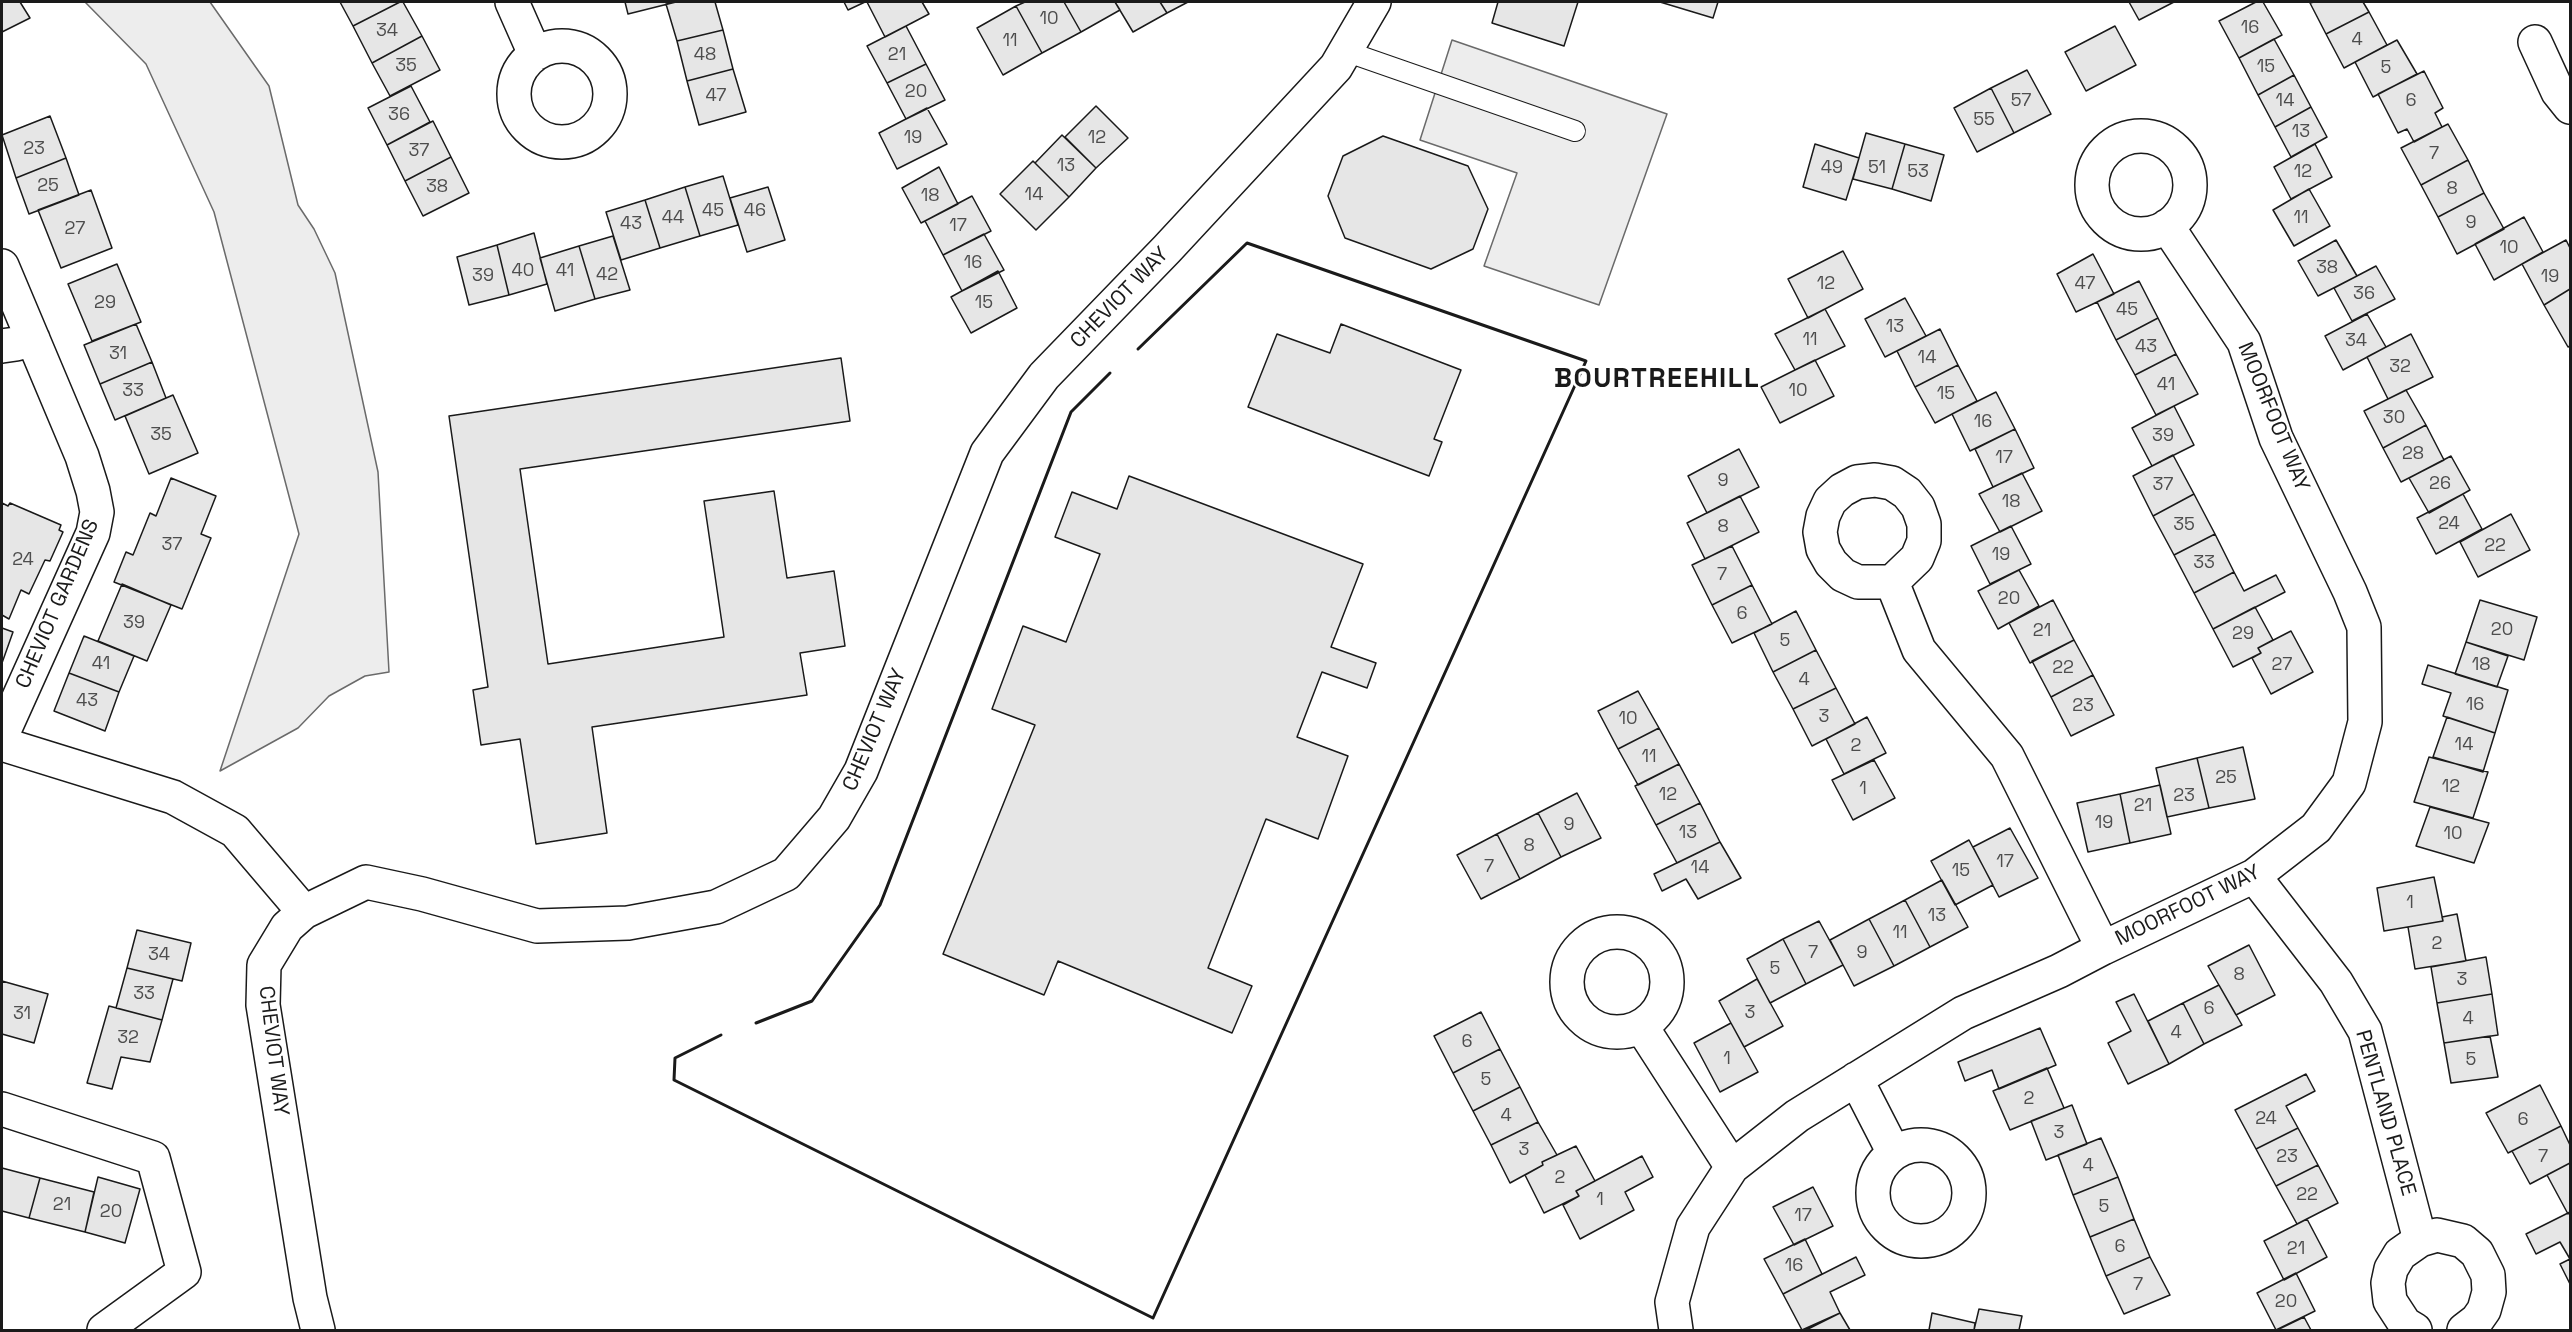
<!DOCTYPE html>
<html>
<head>
<meta charset="utf-8">
<style>
  body { margin:0 }
  #map { position:relative; width:2572px; height:1332px; overflow:hidden; background:#fff; font-family:"Space Grotesk",sans-serif }
  canvas { display:block }
  .frame { position:absolute; inset:0; border:3px solid #1a1a1a; pointer-events:none }
</style>
</head>
<body>
<div id="map">
<canvas width="2572" height="1332"></canvas>
<div class="frame"></div>
</div>
<script>
const context = document.querySelector('canvas').getContext('2d');
context.lineJoin = 'round';
function fill(path, color) {
  context.fillStyle = color;
  context.fill(path, 'evenodd');
}
function poly(rows) {
  const path = new Path2D();
  for (const r of rows) {
    if (r.length === 3) {
      path.moveTo(r[0] + r[2], r[1]);
      path.arc(r[0], r[1], r[2], 0, 2 * Math.PI);
      continue;
    }
    path.moveTo(r[0], r[1]);
    for (let i = 2; i < r.length; i += 2) path.lineTo(r[i], r[i + 1]);
  }
  return path;
}
function trace(path, color, width, dash) {
  context.strokeStyle = color;
  context.lineWidth = width;
  context.lineCap = dash ? 'butt' : 'round';
  context.setLineDash(dash || []);
  context.stroke(path);
}
function label(font, color, halo, rows, align = 'center') {
  context.font = font + ' "Space Grotesk",sans-serif';
  context.lineWidth = 4.5;
  context.setLineDash([]);
  context.textBaseline = 'middle';
  context.strokeStyle = halo;
  context.fillStyle = color;
  for (const [text, x, y, turn = 0] of rows) {
    context.save();
    context.translate(x, y);
    context.rotate((+turn || 0) * Math.PI / 180);
    context.textAlign = isNaN(turn) ? turn : align;
    if (halo) context.strokeText(text, 0, 0);
    context.fillText(text, 0, 0);
    context.restore();
  }
}
const built = poly([
  [85,2,210,2,269,86,298,205,314,229,335,273,378,472,389,672,365,676,329,696,298,728,220,771,299,534,214,212,146,64,85,2],
  [1452,40,1667,114,1599,305,1484,266,1517,173,1420,140,1452,40]
]);
fill(built, '#ededed');
trace(built, '#6a6a6a', 1.5);
const building = poly([
  [2,2,20,2,30,18,2,32,2,2],
  [340,2,400,2,353,26,340,2],
  [400,2,403,2,422,36,372,63,353,26,400,2],
  [625,2,676,2,628,14,625,2],
  [676,2,715,2,723,30,677,41,666,4,676,2],
  [844,2,865,2,848,10,844,2],
  [867,2,922,2,929,14,885,37,867,2],
  [1025,2,1064,2,1081,32,1042,53,1016,6,1025,2],
  [1064,2,1115,2,1120,10,1081,32,1064,2],
  [1115,2,1160,2,1167,13,1133,32,1115,2],
  [1160,2,1188,2,1167,13,1160,2],
  [1498,2,1578,2,1564,46,1492,23,1498,2],
  [1660,2,1718,2,1713,18,1660,2],
  [2129,2,2174,2,2139,20,2129,2],
  [2256,2,2263,2,2282,35,2239,58,2219,21,2256,2],
  [2314,2,2363,2,2369,12,2326,34,2310,3,2314,2],
  [1016,6,1042,53,1003,75,977,28,1016,6],
  [2369,12,2387,45,2344,68,2326,34,2369,12],
  [906,26,926,64,887,83,867,46,906,26],
  [2115,26,2136,65,2086,91,2065,52,2115,26],
  [723,30,733,69,687,81,677,41,723,30],
  [422,36,440,70,390,96,372,63,422,36],
  [2274,39,2294,75,2258,95,2239,58,2274,39],
  [2397,40,2417,74,2373,97,2355,62,2397,40],
  [926,64,945,100,906,119,887,83,926,64],
  [733,69,746,112,699,125,687,81,733,69],
  [2027,70,2051,114,2014,133,1991,88,2027,70],
  [2424,71,2443,108,2435,113,2442,127,2414,142,2407,129,2398,133,2378,94,2424,71],
  [2294,75,2311,107,2275,127,2258,95,2294,75],
  [411,86,430,122,387,145,368,108,411,86],
  [1991,88,2014,133,1977,152,1954,108,1991,88],
  [1096,106,1128,138,1096,168,1065,137,1096,106],
  [2311,107,2327,137,2291,157,2275,127,2311,107],
  [927,108,947,144,897,169,879,133,927,108],
  [50,116,66,158,16,178,2,135,50,116],
  [433,121,451,157,405,181,387,145,433,121],
  [2448,124,2468,160,2421,185,2401,148,2448,124],
  [1866,133,1905,144,1892,189,1853,179,1866,133],
  [1062,135,1096,168,1069,197,1035,163,1062,135],
  [1383,136,1468,166,1488,209,1473,249,1431,269,1345,238,1328,196,1343,156,1383,136],
  [1815,144,1859,158,1846,200,1803,187,1815,144],
  [1905,144,1944,155,1931,201,1892,189,1905,144],
  [2315,144,2332,177,2291,199,2274,167,2315,144],
  [451,157,469,193,423,216,405,181,451,157],
  [66,158,79,195,29,214,16,178,66,158],
  [2468,160,2484,193,2438,217,2421,185,2468,160],
  [1033,161,1069,197,1036,230,1000,194,1033,161],
  [939,167,958,204,921,223,902,188,939,167],
  [723,176,738,225,700,236,685,187,723,176],
  [685,187,700,236,660,248,645,200,685,187],
  [768,187,785,240,747,252,730,198,768,187],
  [2309,189,2330,226,2294,246,2273,210,2309,189],
  [91,190,112,248,61,268,38,210,91,190],
  [2484,193,2504,229,2457,254,2438,217,2484,193],
  [972,196,991,231,943,255,925,221,972,196],
  [645,200,660,248,621,260,606,212,645,200],
  [2524,217,2543,252,2494,280,2475,244,2524,217],
  [534,233,547,284,509,295,497,245,534,233],
  [984,234,1004,270,962,291,943,255,984,234],
  [613,236,630,290,595,299,579,246,613,236],
  [2336,240,2357,276,2318,296,2298,261,2336,240],
  [2566,240,2570,248,2570,289,2544,305,2522,264,2566,240],
  [497,245,509,295,469,305,457,257,497,245],
  [579,246,595,299,555,311,540,258,579,246],
  [1843,251,1863,289,1808,318,1788,279,1843,251],
  [2093,254,2114,294,2076,312,2057,274,2093,254],
  [117,264,141,322,92,341,68,284,117,264],
  [2376,266,2395,299,2352,321,2334,288,2376,266],
  [998,271,1017,308,971,333,951,297,998,271],
  [2139,281,2158,318,2116,340,2097,302,2139,281],
  [2570,289,2570,346,2568,347,2544,305,2570,289],
  [1905,298,1926,336,1885,357,1865,319,1905,298],
  [1825,309,1845,346,1795,370,1775,334,1825,309],
  [2367,314,2386,347,2343,370,2325,336,2367,314],
  [2158,318,2176,354,2135,375,2116,340,2158,318],
  [136,324,152,362,100,384,84,345,136,324],
  [1341,324,1461,370,1434,439,1442,442,1429,476,1248,407,1277,334,1330,353,1341,324],
  [1940,329,1958,365,1915,387,1897,351,1940,329],
  [2411,334,2433,377,2388,399,2367,357,2411,334],
  [2176,354,2198,394,2156,415,2135,375,2176,354],
  [841,358,850,421,520,469,548,664,724,637,704,501,774,491,787,578,834,571,845,646,800,653,807,695,592,727,607,833,536,844,520,739,481,745,473,690,488,687,449,416,841,358],
  [1815,360,1834,396,1780,423,1761,387,1815,360],
  [152,362,166,398,115,420,100,384,152,362],
  [1958,365,1977,401,1935,423,1915,387,1958,365],
  [2406,390,2426,425,2383,448,2364,411,2406,390],
  [1996,392,2015,429,1970,451,1952,414,1996,392],
  [173,395,198,453,149,474,125,416,173,395],
  [2174,406,2194,445,2152,466,2132,428,2174,406],
  [2426,425,2444,460,2401,482,2383,448,2426,425],
  [2015,429,2034,468,1993,487,1975,449,2015,429],
  [1739,449,1759,487,1707,513,1688,476,1739,449],
  [2173,455,2194,494,2153,516,2133,476,2173,455],
  [2451,456,2470,490,2429,513,2409,478,2451,456],
  [2022,473,2042,511,2000,532,1979,494,2022,473],
  [1129,476,1363,564,1331,647,1376,663,1367,688,1322,672,1297,737,1348,756,1318,839,1266,819,1208,968,1252,986,1232,1033,1058,961,1044,995,943,954,1035,725,992,709,1023,626,1066,642,1100,554,1055,537,1072,492,1117,509,1129,476],
  [171,478,216,496,201,534,211,538,182,609,114,582,126,552,133,555,150,513,156,516,171,478],
  [2194,494,2215,534,2174,555,2153,516,2194,494],
  [2463,494,2482,529,2436,554,2417,518,2463,494],
  [1740,496,1759,532,1705,559,1687,523,1740,496],
  [2,503,8,506,10,503,61,525,59,530,63,532,50,561,45,560,29,594,21,590,9,619,2,615,2,503],
  [2511,514,2530,550,2478,577,2460,542,2511,514],
  [2011,526,2031,564,1990,584,1971,546,2011,526],
  [2215,534,2234,572,2194,593,2174,555,2215,534],
  [1732,546,1752,585,1712,605,1692,565,1732,546],
  [2019,570,2039,606,1998,629,1978,591,2019,570],
  [2234,572,2244,591,2276,575,2285,592,2213,629,2194,593,2234,572],
  [122,584,171,605,147,661,98,641,122,584],
  [1752,585,1772,624,1732,643,1712,605,1752,585],
  [2053,600,2074,640,2030,663,2009,623,2053,600],
  [2480,600,2537,617,2524,660,2466,642,2480,600],
  [2255,607,2273,640,2258,648,2261,653,2233,667,2213,629,2255,607],
  [1796,611,1816,650,1773,672,1754,633,1796,611],
  [2,628,13,632,2,663,2,628],
  [2291,631,2313,672,2271,694,2252,658,2261,653,2258,648,2291,631],
  [84,636,134,656,119,692,69,673,84,636],
  [2074,640,2093,675,2051,697,2032,661,2074,640],
  [2466,642,2508,656,2497,687,2455,674,2466,642],
  [1816,650,1836,688,1793,709,1773,672,1816,650],
  [2428,665,2508,690,2495,733,2443,716,2451,693,2422,684,2428,665],
  [69,673,119,692,105,731,54,711,69,673],
  [2093,675,2114,715,2071,736,2051,697,2093,675],
  [1836,688,1855,724,1812,746,1793,709,1836,688],
  [1638,691,1659,728,1618,749,1598,711,1638,691],
  [1867,717,1886,753,1844,774,1826,739,1867,717],
  [2447,717,2495,733,2483,772,2433,757,2447,717],
  [1659,728,1679,764,1638,785,1618,749,1659,728],
  [2243,747,2255,799,2209,808,2197,758,2243,747],
  [2429,757,2488,772,2473,818,2414,802,2429,757],
  [2197,758,2209,808,2167,817,2156,768,2197,758],
  [1874,760,1895,798,1853,820,1832,780,1874,760],
  [1679,764,1700,803,1656,825,1635,786,1679,764],
  [2160,785,2171,834,2130,843,2120,794,2160,785],
  [1577,793,1601,838,1561,857,1538,813,1577,793],
  [2120,794,2130,843,2088,852,2077,803,2120,794],
  [1700,803,1720,842,1677,863,1656,825,1700,803],
  [2430,807,2489,823,2474,863,2416,846,2430,807],
  [1538,813,1561,857,1520,879,1497,834,1538,813],
  [2010,828,2038,878,1999,897,1973,847,2010,828],
  [1497,834,1520,879,1481,899,1457,855,1497,834],
  [1969,840,1993,885,1955,905,1931,861,1969,840],
  [1720,842,1741,878,1698,899,1686,879,1662,891,1654,874,1720,842],
  [2434,877,2443,921,2384,931,2377,888,2434,877],
  [1942,880,1968,927,1930,947,1905,900,1942,880],
  [1905,900,1930,947,1894,966,1869,919,1905,900],
  [2457,914,2466,961,2415,969,2408,927,2443,921,2442,917,2457,914],
  [1869,919,1894,966,1854,986,1830,940,1869,919],
  [1819,921,1843,965,1806,984,1783,939,1819,921],
  [137,930,191,943,182,981,127,968,137,930],
  [1783,939,1806,984,1770,1003,1747,959,1783,939],
  [2249,945,2275,995,2236,1015,2208,966,2249,945],
  [2486,957,2492,994,2437,1003,2431,967,2486,957],
  [127,968,173,979,162,1020,116,1008,127,968],
  [1757,979,1783,1026,1744,1047,1719,1001,1757,979],
  [2,981,48,994,34,1043,2,1034,2,981],
  [2219,985,2242,1025,2204,1044,2183,1003,2219,985],
  [2134,994,2169,1064,2128,1084,2108,1043,2131,1031,2116,1002,2134,994],
  [2492,994,2498,1035,2444,1043,2437,1003,2492,994],
  [2183,1003,2204,1044,2169,1064,2148,1021,2183,1003],
  [109,1006,162,1020,150,1062,121,1057,112,1089,87,1083,109,1006],
  [1481,1012,1500,1049,1453,1073,1434,1036,1481,1012],
  [1731,1023,1758,1072,1720,1092,1694,1043,1731,1023],
  [2040,1028,2056,1065,1999,1089,1992,1070,1965,1081,1958,1062,2040,1028],
  [2490,1036,2498,1077,2451,1083,2444,1043,2490,1036],
  [1500,1049,1520,1087,1473,1111,1453,1073,1500,1049],
  [2047,1068,2064,1108,2010,1130,1993,1091,2047,1068],
  [2306,1074,2315,1091,2286,1106,2298,1128,2256,1149,2235,1110,2306,1074],
  [2540,1085,2561,1126,2508,1153,2486,1113,2540,1085],
  [1520,1087,1538,1122,1491,1145,1473,1111,1520,1087],
  [2072,1105,2087,1144,2046,1160,2031,1121,2072,1105],
  [1538,1122,1557,1155,1542,1162,1543,1165,1510,1183,1491,1145,1538,1122],
  [2561,1126,2570,1145,2570,1163,2530,1184,2512,1151,2561,1126],
  [2298,1128,2318,1165,2276,1186,2256,1149,2298,1128],
  [2101,1138,2118,1177,2073,1195,2058,1155,2101,1138],
  [1576,1146,1595,1181,1576,1191,1579,1196,1544,1213,1525,1175,1543,1165,1542,1162,1576,1146],
  [1642,1156,1653,1177,1625,1192,1634,1210,1580,1239,1563,1205,1579,1196,1576,1191,1642,1156],
  [2570,1163,2570,1212,2568,1214,2547,1175,2570,1163],
  [2318,1165,2338,1203,2297,1224,2276,1186,2318,1165],
  [2,1168,40,1178,29,1218,2,1211,2,1168],
  [98,1177,140,1189,125,1243,85,1232,98,1177],
  [2118,1177,2134,1219,2090,1237,2073,1195,2118,1177],
  [40,1178,94,1192,85,1232,29,1218,40,1178],
  [1813,1187,1833,1226,1794,1245,1773,1207,1813,1187],
  [2570,1212,2570,1259,2560,1242,2536,1254,2526,1234,2570,1212],
  [2134,1219,2150,1257,2106,1276,2090,1237,2134,1219],
  [2307,1219,2327,1257,2284,1280,2264,1241,2307,1219],
  [1805,1239,1822,1274,1783,1294,1764,1259,1805,1239],
  [1856,1257,1865,1275,1830,1292,1840,1313,1802,1330,1783,1294,1856,1257],
  [2150,1257,2170,1295,2124,1314,2106,1276,2150,1257],
  [2570,1259,2570,1284,2560,1264,2570,1259],
  [2296,1273,2315,1311,2276,1330,2257,1293,2296,1273],
  [1979,1309,2022,1316,2019,1330,1974,1330,1979,1309],
  [1840,1313,1850,1330,1806,1330,1840,1313],
  [1932,1313,1975,1323,1974,1330,1929,1330,1932,1313],
  [2304,1317,2311,1330,2277,1330,2304,1317]
]);
fill(building, '#e6e6e6');
trace(building, '#1a1a1a', 1.5);
const service = poly([
  [1345,51,1575,131]
]);
const minor = poly([
  [512,2,535,54],
  [2535,42,2558,92,2570,107],
  [562,94,48],
  [2141,185,49],
  [2,266,82,456,93,491,97,512,93,533,2,735],
  [2,346,16,344,33,339],
  [1875,480,1892,483,1907,493,1918,507,1924,524,1924,541,1917,558,1892,582,1858,582,1843,575,1831,563,1823,549,1820,532,1823,516,1830,501,1842,490,1857,482,1875,480],
  [1892,582,1919,650,2007,756,2103,948],
  [2,744,173,797,235,831,304,912],
  [2254,876,2336,982,2365,1031,2420,1240],
  [1617,982,50],
  [1641,1026,1732,1167],
  [1856,1079,1894,1153],
  [2,1109,153,1158,184,1272,104,1330],
  [1921,1193,48],
  [318,1330,310,1298,263,1005,264,965,287,927,304,912,366,882,422,894,537,926,628,923,716,907,786,874,834,818,861,771,987,453,1044,376,1167,249,1336,67,1374,2],
  [1676,1330,1672,1302,1693,1227,1732,1167,1797,1116,1963,1013,2059,971,2103,948,2254,876,2316,828,2349,783,2365,722,2364,627,2350,592,2276,438,2244,342,2167,226],
  [2415,1330,2405,1324,2390,1301,2388,1283,2391,1269,2400,1254,2420,1240,2437,1235,2463,1241,2477,1253,2488,1275,2489,1292,2484,1310,2477,1320,2464,1330]
]);
trace(service, '#1a1a1a', 22);
trace(minor, '#1a1a1a', 36);
trace(service, '#fff', 20);
trace(minor, '#fff', 33);
trace(poly([
  [756,1023,812,1001,880,905,1071,412,1110,373],
  [721,1035,675,1058,674,1080,1153,1318,1586,361,1247,243,1138,349]
]), '#1a1a1a', 3);
label('18px', '#4d4d4d', null, [
  ["10",1049,19],
  ["16",2250,28],
  ["34",387,31],
  ["4",2357,40],
  ["11",1010,41],
  ["48",705,55],
  ["21",897,55],
  ["35",406,66],
  ["15",2266,67],
  ["5",2386,68],
  ["20",916,92],
  ["47",716,96],
  ["57",2021,101],
  ["14",2285,101],
  ["6",2411,101],
  ["36",399,115],
  ["55",1984,120],
  ["13",2301,132],
  ["19",913,138],
  ["12",1097,138],
  ["23",34,149],
  ["37",419,151],
  ["7",2434,154],
  ["13",1066,166],
  ["49",1832,168],
  ["51",1877,168],
  ["53",1918,172],
  ["12",2303,172],
  ["25",48,186],
  ["38",437,187],
  ["8",2452,189],
  ["14",1034,195],
  ["18",930,196],
  ["45",713,211],
  ["46",755,211],
  ["44",673,218],
  ["11",2301,218],
  ["9",2471,223],
  ["43",631,224],
  ["17",958,226],
  ["27",75,229],
  ["10",2509,248],
  ["16",973,263],
  ["38",2327,268],
  ["40",523,271],
  ["41",565,271],
  ["42",607,275],
  ["39",483,276],
  ["19",2550,277],
  ["12",1826,284],
  ["47",2085,284],
  ["36",2364,294],
  ["29",105,303],
  ["15",984,303],
  ["45",2127,310],
  ["13",1895,327],
  ["11",1810,340],
  ["34",2356,341],
  ["43",2146,347],
  ["31",118,354],
  ["14",1927,358],
  ["32",2400,367],
  ["41",2166,385],
  ["33",133,391],
  ["10",1798,391],
  ["15",1946,394],
  ["30",2394,418],
  ["16",1983,422],
  ["35",161,435],
  ["39",2163,436],
  ["28",2413,454],
  ["17",2004,458],
  ["9",1723,481],
  ["26",2440,484],
  ["37",2163,485],
  ["18",2011,502],
  ["24",2449,524],
  ["35",2184,525],
  ["8",1723,527],
  ["37",172,545],
  ["22",2495,546],
  ["19",2001,555],
  ["24",23,560],
  ["33",2204,563],
  ["7",1722,575],
  ["20",2009,599],
  ["6",1742,614],
  ["39",134,623],
  ["20",2502,630],
  ["21",2042,631],
  ["29",2243,634],
  ["5",1785,641],
  ["41",101,664],
  ["27",2282,665],
  ["18",2481,665],
  ["22",2063,668],
  ["4",1804,680],
  ["43",87,701],
  ["16",2475,705],
  ["23",2083,706],
  ["3",1824,717],
  ["10",1628,719],
  ["14",2464,745],
  ["2",1856,746],
  ["11",1649,757],
  ["25",2226,778],
  ["12",2451,787],
  ["1",1863,789],
  ["12",1668,795],
  ["23",2184,796],
  ["21",2143,806],
  ["19",2104,823],
  ["9",1569,825],
  ["13",1688,833],
  ["10",2453,834],
  ["8",1529,846],
  ["17",2005,862],
  ["7",1489,867],
  ["14",1700,868],
  ["15",1961,871],
  ["1",2410,903],
  ["13",1937,916],
  ["11",1900,933],
  ["2",2437,944],
  ["7",1813,953],
  ["9",1862,953],
  ["34",159,955],
  ["5",1775,969],
  ["8",2239,975],
  ["3",2462,980],
  ["33",144,994],
  ["6",2209,1009],
  ["3",1750,1013],
  ["31",22,1014],
  ["4",2468,1019],
  ["4",2176,1033],
  ["32",128,1038],
  ["6",1467,1042],
  ["1",1727,1059],
  ["5",2471,1060],
  ["5",1486,1080],
  ["2",2029,1099],
  ["4",1506,1116],
  ["24",2266,1119],
  ["6",2523,1120],
  ["3",2059,1133],
  ["3",1524,1150],
  ["23",2287,1157],
  ["7",2543,1157],
  ["4",2088,1166],
  ["2",1560,1178],
  ["22",2307,1195],
  ["1",1600,1200],
  ["21",62,1205],
  ["5",2104,1207],
  ["20",111,1212],
  ["17",1803,1216],
  ["6",2120,1247],
  ["21",2296,1249],
  ["16",1794,1266],
  ["7",2138,1285],
  ["20",2286,1302]
]);
label('21px', '#1a1a1a', '#fff', [
  ["CHEVIOT WAY",1120,298,-46],
  ["MOORFOOT WAY",2273,417,68],
  ["CHEVIOT GARDENS",58,604,-67],
  ["CHEVIOT WAY",875,730,-67],
  ["MOORFOOT WAY",2188,906,-26],
  ["CHEVIOT WAY",273,1051,83],
  ["PENTLAND PLACE",2385,1113,74]
]);
context.letterSpacing = '1.5px';
label('bold 27px', '#1a1a1a', '#fff', [
  ["BOURTREEHILL",1657,380]
]);
context.letterSpacing = '0px';
</script>
</body>
</html>
